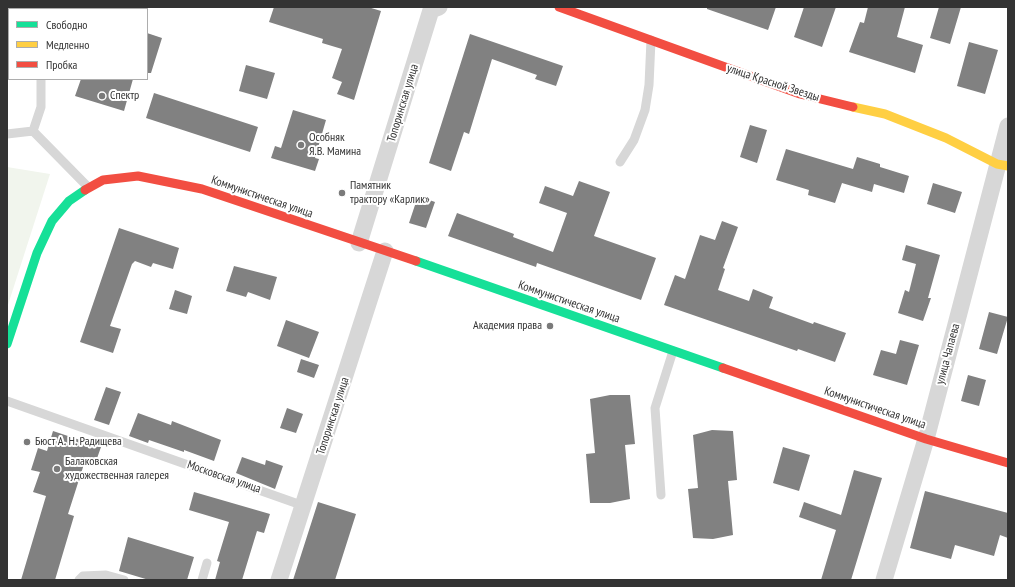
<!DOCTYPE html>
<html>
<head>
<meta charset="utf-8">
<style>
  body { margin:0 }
  #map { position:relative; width:1015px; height:587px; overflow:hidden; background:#fff; font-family:"PT Sans Narrow",sans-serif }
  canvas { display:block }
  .frame { position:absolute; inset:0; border:8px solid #333; pointer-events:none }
  .legend { position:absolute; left:8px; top:8px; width:140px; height:72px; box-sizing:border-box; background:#fff; border:1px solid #adadad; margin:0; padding:5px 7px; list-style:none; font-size:12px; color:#333 }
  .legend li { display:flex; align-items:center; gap:8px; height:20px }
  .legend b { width:20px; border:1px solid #adadad }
</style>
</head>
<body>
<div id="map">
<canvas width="1015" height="587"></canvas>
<div class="frame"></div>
<ul class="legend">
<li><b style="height:5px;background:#16e098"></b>Свободно</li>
<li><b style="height:5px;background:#ffcf43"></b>Медленно</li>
<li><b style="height:5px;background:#f24e42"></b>Пробка</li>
</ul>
</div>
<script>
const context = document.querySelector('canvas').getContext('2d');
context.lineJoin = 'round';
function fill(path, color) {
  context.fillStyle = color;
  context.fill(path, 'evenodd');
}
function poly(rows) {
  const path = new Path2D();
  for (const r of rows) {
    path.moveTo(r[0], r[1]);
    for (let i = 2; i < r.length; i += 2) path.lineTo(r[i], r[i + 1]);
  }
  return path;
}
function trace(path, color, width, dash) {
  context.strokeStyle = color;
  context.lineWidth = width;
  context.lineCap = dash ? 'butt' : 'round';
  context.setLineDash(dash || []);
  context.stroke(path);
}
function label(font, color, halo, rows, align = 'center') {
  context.font = font + ' "PT Sans Narrow",sans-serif';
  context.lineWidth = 4;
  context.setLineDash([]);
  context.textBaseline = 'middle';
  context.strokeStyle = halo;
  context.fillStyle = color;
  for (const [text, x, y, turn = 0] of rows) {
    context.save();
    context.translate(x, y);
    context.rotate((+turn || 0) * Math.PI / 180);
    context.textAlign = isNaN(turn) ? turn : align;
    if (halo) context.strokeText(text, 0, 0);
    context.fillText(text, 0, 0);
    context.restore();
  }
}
fill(poly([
  [7,167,50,174,7,308]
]), '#f1f5ed');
fill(poly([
  [274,7,368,7,381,11,354,100,337,94,342,82,332,78,342,49,322,43,323,39,269,22],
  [707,7,776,7,768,30,707,9],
  [804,7,836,7,822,47,794,37],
  [868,7,905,7,897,37,923,45,915,73,849,52,860,22,864,23],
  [939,7,961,7,950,44,930,38],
  [147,33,162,38,151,73,147,73],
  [470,34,563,66,556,86,535,79,537,75,492,59,469,134,464,132,451,171,429,163],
  [969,42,998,50,985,94,957,86],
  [246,65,275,73,267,99,239,91],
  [81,79,133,79,124,111,75,96],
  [154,93,258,127,250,152,146,118],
  [293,110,326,120,315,158,319,159,315,171,271,158,275,146,281,148],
  [750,125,767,130,757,163,740,157],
  [786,149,853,169,857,157,880,164,880,167,909,176,904,193,874,184,872,192,842,183,835,203,808,195,809,190,776,180],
  [579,181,610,192,594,236,656,258,641,300,537,263,536,267,448,236,457,213,514,234,513,237,553,252,567,213,539,203,545,186,573,196],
  [933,183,962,192,955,213,927,204],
  [418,196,435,202,426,228,409,223],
  [722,221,738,227,723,268,725,269,718,290,749,301,753,289,773,297,769,308,813,324,814,322,846,333,835,362,798,349,797,351,664,305,675,275,685,279,700,235,715,240],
  [119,228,179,248,173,269,153,263,151,267,135,261,132,264,110,326,121,329,113,353,80,342],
  [906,245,940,255,928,298,931,298,923,321,898,313,905,290,909,292,916,264,902,260],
  [234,266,277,277,270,300,248,292,246,297,226,291],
  [175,290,192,296,187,314,169,309],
  [989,312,1008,317,997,354,979,349],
  [286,320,319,332,309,358,277,346],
  [900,340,919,345,907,385,873,375,881,350,896,354],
  [301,359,319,365,314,378,297,372],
  [968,375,986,380,979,406,961,401],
  [106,387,121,392,109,425,94,420],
  [610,395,630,395,635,444,625,445,630,499,610,503,590,503,586,454,595,453,590,399],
  [287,408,303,414,296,433,280,428],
  [138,413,171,425,172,421,221,440,214,461,184,450,184,452,149,440,148,443,129,436],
  [712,430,733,431,737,480,728,481,733,535,713,539,693,538,688,489,698,488,693,435],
  [53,431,101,447,95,464,85,461,68,514,74,516,55,580,21,580,46,496,33,492,40,472,31,470,38,448,47,451],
  [783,447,810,455,799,491,773,483],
  [242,457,265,465,266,460,283,466,275,489,236,473],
  [854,470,882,478,851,580,821,580,836,530,799,517,804,502,841,515],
  [925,491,1008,513,1008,538,1000,535,994,556,955,545,951,559,910,548],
  [194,492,270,514,264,533,257,531,242,580,215,580,220,562,217,561,229,522,189,510],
  [318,502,356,514,335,580,293,580],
  [128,537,194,557,187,580,149,580,119,571]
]), '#818181');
trace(poly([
  [51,9,51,7],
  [41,79,41,107,33,131,88,187],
  [7,134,33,131],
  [620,162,634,140,645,110,649,85,651,40],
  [7,401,304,506],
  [661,495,655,408,673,351],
  [79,580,83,576,106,575,124,580],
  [202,580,207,563]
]), '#d7d7d7', 9);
trace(poly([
  [359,243,431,10,439,7],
  [279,580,385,251],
  [884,580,926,439,1008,126]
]), '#d7d7d7', 17);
trace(poly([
  [416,261,723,368],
  [7,344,37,253,52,221,69,201,85,190]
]), '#16e098', 9);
trace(poly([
  [853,107,885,114,946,138,997,164,1008,166]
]), '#ffcf43', 9);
trace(poly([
  [559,7,800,94,853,107],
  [85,190,103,180,138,176,202,189,416,261],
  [723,368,926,439,1008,463]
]), '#f24e42', 9);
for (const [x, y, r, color] of [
  [102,96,4,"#7a7a7a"],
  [301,145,4,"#7a7a7a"],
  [342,193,4,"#7a7a7a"],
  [550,326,4,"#7a7a7a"],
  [27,442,4,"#7a7a7a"],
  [57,469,4,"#7a7a7a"]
]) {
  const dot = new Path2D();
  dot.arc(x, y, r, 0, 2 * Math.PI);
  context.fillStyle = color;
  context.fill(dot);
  trace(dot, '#fff', 1.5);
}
label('12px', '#333', '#fff', [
  ["улица Красной Звезды",773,83,18],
  ["Топоринская улица",403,103,-73],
  ["Коммунистическая улица",262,197,19],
  ["Коммунистическая улица",569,302,19],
  ["улица Чапаева",948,354,-75],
  ["Коммунистическая улица",875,408,19],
  ["Топоринская улица",333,416,-72],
  ["Московская улица",224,477,19]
]);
label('12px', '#333', '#fff', [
  ["Спектр",110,96],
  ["Особняк",309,138],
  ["Я.В. Мамина",309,152],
  ["Памятник",350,186],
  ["трактору «Карлик»",350,200],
  ["Академия права",542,326,"right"],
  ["Бюст А. Н. Радищева",35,442],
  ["Балаковская",65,462],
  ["художественная галерея",65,476]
], 'left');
</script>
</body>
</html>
